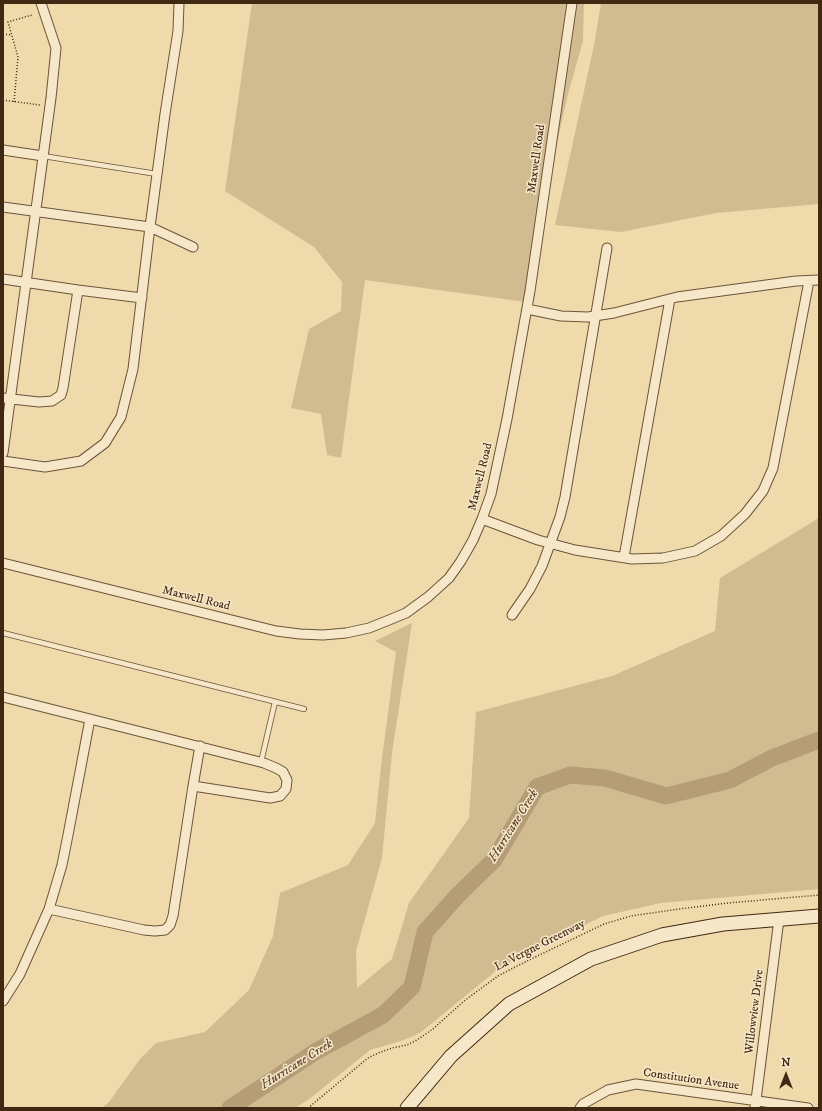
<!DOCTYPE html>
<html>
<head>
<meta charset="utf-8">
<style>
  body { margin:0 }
  #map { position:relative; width:822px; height:1111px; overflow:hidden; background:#efdaab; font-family:"IM FELL DW Pica",serif }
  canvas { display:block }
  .frame { position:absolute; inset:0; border:4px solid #412813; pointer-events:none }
  .north { position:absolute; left:766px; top:1055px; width:40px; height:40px; -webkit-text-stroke:3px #f5e7c8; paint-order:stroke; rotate:0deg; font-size:11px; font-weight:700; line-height:16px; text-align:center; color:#412813 }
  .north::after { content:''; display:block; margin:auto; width:14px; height:18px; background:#412813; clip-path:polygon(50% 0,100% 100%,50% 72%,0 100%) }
</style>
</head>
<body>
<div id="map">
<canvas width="822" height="1111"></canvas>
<div class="frame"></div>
<div class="north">N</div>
</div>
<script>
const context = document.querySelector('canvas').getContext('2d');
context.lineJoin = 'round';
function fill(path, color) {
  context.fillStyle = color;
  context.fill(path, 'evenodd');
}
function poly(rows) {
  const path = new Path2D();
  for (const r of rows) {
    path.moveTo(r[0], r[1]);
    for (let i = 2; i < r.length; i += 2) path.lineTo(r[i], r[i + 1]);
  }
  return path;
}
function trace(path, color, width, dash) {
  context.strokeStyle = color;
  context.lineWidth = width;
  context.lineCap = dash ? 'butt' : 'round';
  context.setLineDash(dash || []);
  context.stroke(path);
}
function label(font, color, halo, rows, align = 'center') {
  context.font = font + ' "IM FELL DW Pica",serif';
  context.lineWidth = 3;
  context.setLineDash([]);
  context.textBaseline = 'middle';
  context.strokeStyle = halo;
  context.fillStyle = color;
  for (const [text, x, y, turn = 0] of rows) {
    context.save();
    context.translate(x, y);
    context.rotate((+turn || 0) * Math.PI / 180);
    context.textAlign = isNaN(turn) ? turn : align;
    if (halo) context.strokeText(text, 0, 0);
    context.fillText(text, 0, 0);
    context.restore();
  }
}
fill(poly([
  [252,3,584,3,583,41,568,94,551,169,526,302,365,280,341,458,327,455,321,414,291,408,309,329,341,311,342,282,314,247,225,191],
  [601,3,819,3,819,204,716,213,621,232,555,225,594,45],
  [819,518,819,889,661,903,603,916,502,966,420,1033,401,1041,370,1050,308,1100,295,1108,102,1108,109,1102,140,1059,156,1043,205,1032,249,990,273,936,280,893,348,865,375,823,381,766,396,652,375,641,412,623,392,753,382,858,356,951,357,988,392,959,409,903,469,818,476,712,612,676,715,631,720,578]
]), '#d1bc91');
trace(poly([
  [230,1108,315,1052,383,1015,412,987,425,932,458,895,494,860,537,787,570,775,605,778,666,796,730,780,772,758,819,740]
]), '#b49d77', 17);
const lane = poly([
  [43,156,157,174],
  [3,633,304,709],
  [261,762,275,702]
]);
const street = poly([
  [179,3,178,31,165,114,150,227,193,247],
  [3,150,43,156],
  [3,207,150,227,133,369,121,417,105,443,81,461,45,467,3,461],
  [3,279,78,290,63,388,61,395,52,401,39,402,3,398],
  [78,290,142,298],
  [527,309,561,316,588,317,614,313,677,297,796,281,819,280],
  [3,453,51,98,56,48,41,3],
  [482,519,538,540,575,550,632,559,663,558,695,551,721,536,745,514,763,491,773,468,809,281],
  [624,557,670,299],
  [3,563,276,631,300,634,323,635,346,633,369,628,389,620,406,613,428,597,449,578,461,561,473,540,482,519,491,494,507,419,530,291,572,3],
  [512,615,530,589,542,566,560,517,565,497,607,248],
  [3,697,264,763,276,768,283,772,287,780,286,789,280,796,270,798,193,786,173,916,170,925,165,930,155,931,144,930,49,909,20,974,3,1001],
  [193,786,200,746],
  [49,909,62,865,68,835,90,719],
  [580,1108,583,1104,608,1090,636,1084,808,1108],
  [755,1108,779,919]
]);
const secondary = poly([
  [407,1108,451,1056,509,1004,591,959,662,935,723,924,819,916]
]);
trace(lane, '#6c5439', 6);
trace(street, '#6c5439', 11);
trace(secondary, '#412813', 15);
trace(poly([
  [3,34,11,35],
  [3,100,40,105],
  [14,102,18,57,8,22,32,15],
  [308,1108,368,1058,378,1053,392,1048,407,1045,417,1040,433,1029,464,1001,498,976,527,961,604,924,631,916,679,909,728,903,819,895]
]), '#412813', 1.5, [1, 2]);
trace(lane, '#f5e7c8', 4.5);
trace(street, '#f5e7c8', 9);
trace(secondary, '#f5e7c8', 13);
label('12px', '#412813', '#f5e7c8', [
  ["Maxwell Road",537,159,-82],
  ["Maxwell Road",481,477,-76],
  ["Maxwell Road",196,599,14],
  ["La Vergne Greenway",540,946,-27],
  ["Willowview Drive",755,1012,-83],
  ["Constitution Avenue",691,1080,8]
]);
label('italic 13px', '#644b31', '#f5e7c8', [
  ["Hurricane Creek",514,826,-58],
  ["Hurricane Creek",297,1065,-32]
]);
</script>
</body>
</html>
